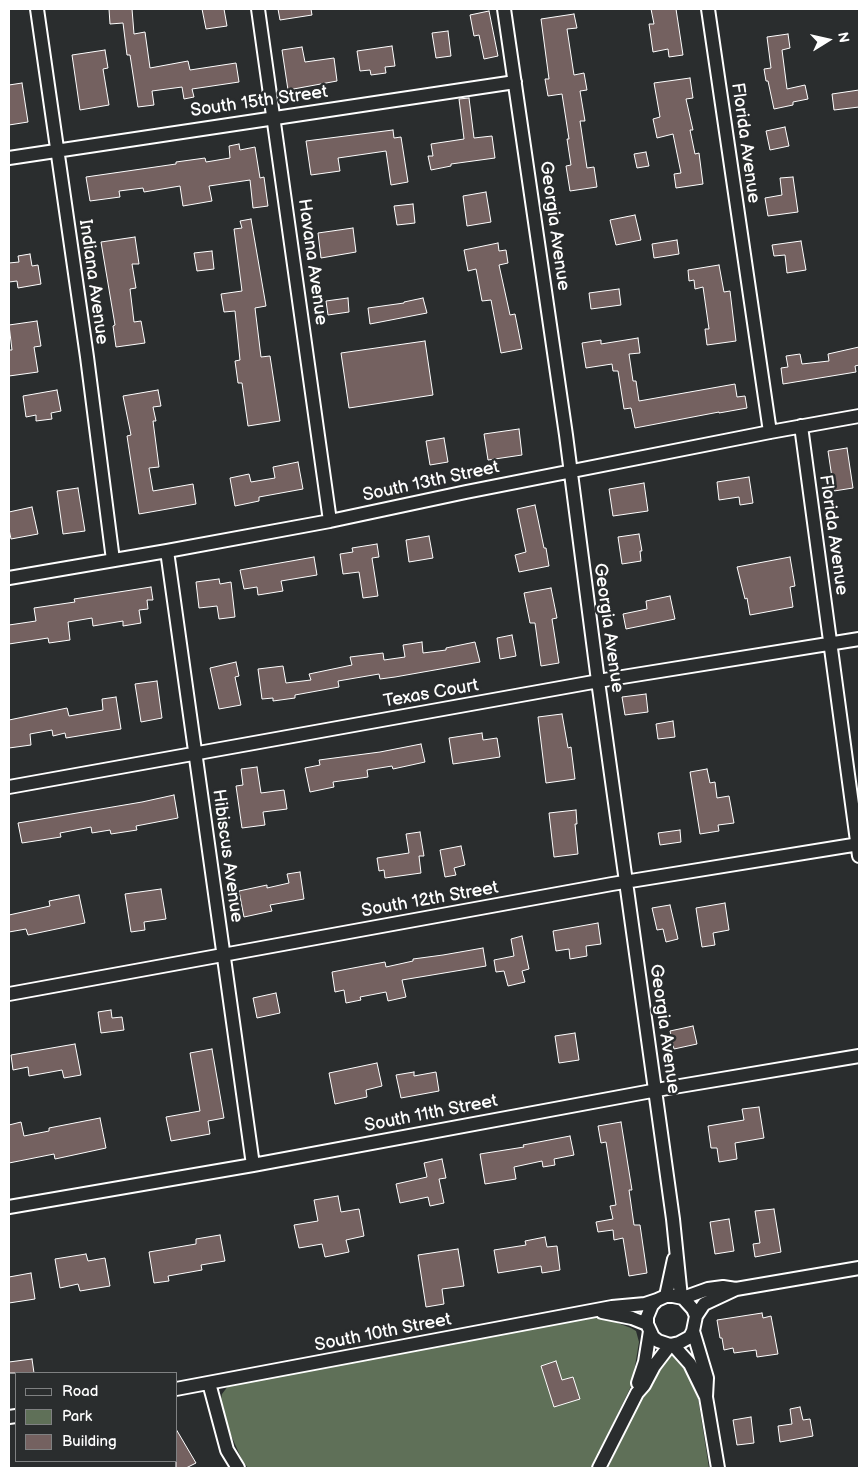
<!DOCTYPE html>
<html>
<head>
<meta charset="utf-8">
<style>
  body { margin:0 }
  #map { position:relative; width:868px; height:1477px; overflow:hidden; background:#2a2d2e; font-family:"Balsamiq Sans",sans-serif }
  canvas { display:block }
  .frame { position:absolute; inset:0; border:10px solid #fff; pointer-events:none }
  .legend { position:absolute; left:15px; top:1372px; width:162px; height:90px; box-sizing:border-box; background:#2a2d2e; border:1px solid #7f8182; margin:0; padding:6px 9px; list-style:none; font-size:15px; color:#fff }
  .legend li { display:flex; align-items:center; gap:10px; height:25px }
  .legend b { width:25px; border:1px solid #7f8182 }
  .north { position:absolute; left:803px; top:15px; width:50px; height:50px; -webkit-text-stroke:4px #2a2d2e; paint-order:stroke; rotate:80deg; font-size:14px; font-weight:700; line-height:20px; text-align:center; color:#fff }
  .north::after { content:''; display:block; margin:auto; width:18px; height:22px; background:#fff; clip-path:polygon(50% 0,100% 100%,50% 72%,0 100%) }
</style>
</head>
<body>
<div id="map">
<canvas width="868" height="1477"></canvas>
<div class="frame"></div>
<ul class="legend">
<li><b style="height:6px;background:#2a2d2e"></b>Road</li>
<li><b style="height:14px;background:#5f7058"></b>Park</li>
<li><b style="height:14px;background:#746160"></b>Building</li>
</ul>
<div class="north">N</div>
</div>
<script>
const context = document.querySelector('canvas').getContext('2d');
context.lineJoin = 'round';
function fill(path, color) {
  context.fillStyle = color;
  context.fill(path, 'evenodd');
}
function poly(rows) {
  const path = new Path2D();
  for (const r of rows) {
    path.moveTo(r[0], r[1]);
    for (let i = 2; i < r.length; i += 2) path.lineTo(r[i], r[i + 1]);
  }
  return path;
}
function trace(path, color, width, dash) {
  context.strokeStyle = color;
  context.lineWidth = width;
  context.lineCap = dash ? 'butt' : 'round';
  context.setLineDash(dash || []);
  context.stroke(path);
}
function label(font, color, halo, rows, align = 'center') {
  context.font = font + ' "Balsamiq Sans",sans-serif';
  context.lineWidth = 5;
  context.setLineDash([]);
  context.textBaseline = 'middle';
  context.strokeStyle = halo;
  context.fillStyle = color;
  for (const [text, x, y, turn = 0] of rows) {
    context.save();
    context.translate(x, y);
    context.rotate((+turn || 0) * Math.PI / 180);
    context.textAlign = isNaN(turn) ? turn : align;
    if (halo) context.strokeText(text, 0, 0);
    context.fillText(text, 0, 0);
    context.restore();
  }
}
fill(poly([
  [590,1318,604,1318,631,1328,636,1331,639,1342,634,1372,637,1374,591,1468,248,1468,242,1460,230,1433,221,1399,222,1394,228,1386],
  [673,1352,684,1368,698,1398,709,1468,608,1468,644,1392,653,1385,661,1367]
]), '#5f7058');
const building = poly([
  [109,9,132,9,134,34,145,32,150,68,188,61,190,70,236,63,239,82,192,89,194,97,184,99,182,87,152,91,154,105,138,107,130,55,127,55,123,23,110,24,109,9],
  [202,9,224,9,227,26,206,29,202,9],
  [278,9,311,9,312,15,280,20,278,9],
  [651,9,676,9,683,55,669,57,668,49,653,52,649,24,654,24,651,9],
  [489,11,498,56,484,59,479,35,474,36,470,15,489,11],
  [574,14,577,28,567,29,574,75,584,73,587,90,580,91,585,121,580,121,587,168,594,167,597,187,570,191,566,166,571,165,567,139,569,139,562,94,548,96,545,79,549,79,541,19,574,14],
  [448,31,451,56,436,58,432,33,448,31],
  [788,34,790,48,782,50,787,89,805,85,808,99,793,102,793,105,774,109,768,81,766,81,764,69,771,68,767,37,788,34],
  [392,46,395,66,385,67,386,73,371,75,370,70,360,71,357,51,392,46],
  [302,47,305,62,334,58,337,81,288,90,282,50,302,47],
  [105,50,108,68,103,69,109,105,80,110,72,55,105,50],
  [690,78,693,98,686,99,693,130,690,130,695,154,699,153,703,184,676,188,674,174,681,173,673,134,657,138,653,119,660,117,654,83,690,78],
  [22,83,28,122,9,125,9,85,22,83],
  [859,90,859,107,834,110,832,94,859,90],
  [469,98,474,138,492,136,495,158,451,164,451,166,431,170,428,156,433,156,431,144,464,139,459,99,469,98],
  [785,127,789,146,770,150,766,131,785,127],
  [393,130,394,138,401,137,408,182,391,185,386,151,338,158,340,171,311,175,306,141,393,130],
  [239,144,240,150,255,147,260,178,264,177,268,206,253,208,250,180,209,186,212,201,183,206,180,186,144,192,143,188,119,191,120,197,90,201,86,177,176,164,176,162,205,158,206,162,230,158,229,146,239,144],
  [646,152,649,166,637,168,634,154,646,152],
  [793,177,798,212,768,216,765,198,782,195,780,178,793,177],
  [486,192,491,222,467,226,463,196,486,192],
  [413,204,415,223,397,225,394,206,413,204],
  [635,215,641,240,616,245,610,220,635,215],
  [251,219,266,306,255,308,261,357,270,356,280,421,248,426,242,383,238,383,235,361,240,360,235,311,224,312,221,294,242,291,234,229,242,228,240,221,251,219],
  [353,228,356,252,321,258,318,233,353,228],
  [135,237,139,264,132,264,136,288,130,289,134,322,141,321,145,343,116,347,113,326,115,325,101,242,135,237],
  [677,240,679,254,654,258,652,244,677,240],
  [801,241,806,270,787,273,785,255,774,256,772,245,801,241],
  [498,243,499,251,506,250,508,263,499,265,510,315,515,314,522,349,501,353,491,300,482,301,476,269,468,271,464,250,498,243],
  [212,251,214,269,197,271,194,253,212,251],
  [30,254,32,266,38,265,41,284,18,288,17,281,9,282,9,263,19,262,18,256,30,254],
  [719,265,724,292,730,291,736,341,707,345,705,329,709,329,703,287,695,289,694,280,689,281,688,270,719,265],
  [619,289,621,305,591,309,589,293,619,289],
  [348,298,349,312,328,315,326,301,348,298],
  [423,298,427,313,370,324,368,308,404,303,404,302,423,298],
  [37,321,41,346,34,347,38,372,9,376,9,350,12,350,9,325,37,321],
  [638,338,640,353,629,354,633,381,636,381,639,401,735,384,737,397,745,396,747,408,719,413,719,412,635,428,631,408,624,409,618,371,613,371,612,364,586,368,582,343,601,340,601,344,638,338],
  [425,341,433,395,349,408,341,353,425,341],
  [859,347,859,365,855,366,856,372,783,384,781,368,788,367,786,356,800,354,802,364,829,361,828,354,859,347],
  [57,390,61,411,51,413,52,419,36,421,36,415,26,417,23,396,57,390],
  [158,390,161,406,153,407,156,421,153,421,159,467,149,468,153,491,193,484,196,504,139,514,127,436,131,435,123,396,158,390],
  [519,429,522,455,488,460,484,434,519,429],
  [444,438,448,462,430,465,426,441,444,438],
  [847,448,853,488,834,491,828,451,847,448],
  [298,462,303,489,259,497,259,501,235,506,230,478,249,474,251,482,275,478,273,467,298,462],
  [749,477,753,503,740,505,739,497,719,500,717,482,749,477],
  [644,483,648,511,613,516,609,489,644,483],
  [78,488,85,531,63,534,57,491,78,488],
  [535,505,544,548,546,548,549,566,519,572,515,555,526,552,517,509,535,505],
  [32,507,38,534,11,539,9,529,9,512,32,507],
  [639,534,642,551,640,551,641,561,622,564,618,537,639,534],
  [429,536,433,558,409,562,406,540,429,536],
  [377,544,379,557,372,558,378,596,363,598,359,572,343,574,340,554,353,552,352,548,377,544],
  [314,557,317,575,281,581,283,591,258,595,257,587,244,589,240,570,314,557],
  [790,557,795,586,790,587,793,607,750,615,747,598,745,599,737,567,790,557],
  [219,579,220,584,231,582,235,617,219,619,217,606,199,608,196,582,219,579],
  [151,587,153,600,147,600,148,609,139,610,141,623,123,626,123,621,93,626,92,618,68,622,70,640,49,643,48,638,9,644,9,625,36,621,34,608,75,602,74,599,151,587],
  [551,588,557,618,552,619,559,663,541,666,535,623,530,623,524,593,551,588],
  [670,596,675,619,626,629,623,614,647,609,646,601,670,596],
  [512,635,516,656,500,659,497,638,512,635],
  [422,642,423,653,446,650,446,648,475,642,480,662,395,677,380,679,379,674,338,681,339,687,295,695,295,698,273,701,273,698,262,699,258,669,283,666,286,683,311,680,309,674,352,665,350,657,383,653,384,660,405,657,403,645,422,642],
  [236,662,239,676,235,677,241,705,219,709,210,668,236,662],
  [157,681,162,718,141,722,135,684,157,681],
  [646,694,648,712,625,715,622,697,646,694],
  [116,697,121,729,66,738,65,733,53,736,52,730,30,734,31,745,9,748,9,720,67,708,69,716,103,710,102,699,116,697],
  [562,714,568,748,571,747,575,779,546,783,538,717,562,714],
  [673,721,675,737,658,739,656,724,673,721],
  [482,733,483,740,497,738,500,757,453,764,449,738,482,733],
  [421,744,425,762,393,769,392,766,367,770,368,777,333,782,334,787,310,792,305,768,320,765,319,760,380,752,421,744],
  [257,767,261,793,284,790,287,809,263,812,265,825,242,828,236,786,243,785,241,769,257,767],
  [707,769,710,783,715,782,717,798,729,796,734,823,718,825,719,831,700,834,690,772,707,769],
  [174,795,178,818,136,826,137,830,111,834,110,830,92,833,91,827,60,833,61,837,22,843,18,823,142,802,174,795],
  [576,810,577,824,575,824,578,854,554,857,549,813,576,810],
  [680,830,681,842,660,845,658,833,680,830],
  [420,832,424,856,419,856,421,873,385,878,384,870,379,871,377,858,409,853,406,834,420,832],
  [461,846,465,865,454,868,456,875,445,877,440,850,461,846],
  [300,872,304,899,270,905,272,911,244,917,239,891,267,885,267,888,289,883,287,874,300,872],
  [161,889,166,919,144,922,145,930,131,932,125,894,161,889],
  [79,895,85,923,28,935,26,929,9,932,9,915,50,906,49,901,79,895],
  [725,903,729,930,713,933,715,945,702,947,696,908,725,903],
  [670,905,678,939,666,942,663,929,657,930,652,908,670,905],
  [598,923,601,944,586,946,587,956,570,959,569,949,556,951,553,931,598,923],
  [522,936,529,969,522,971,525,982,508,986,504,971,496,972,494,960,514,956,511,939,522,936],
  [483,948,486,966,402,980,406,997,388,1001,386,992,360,997,361,1000,346,1003,344,990,335,992,332,972,385,962,386,967,413,961,413,959,443,955,483,948],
  [276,993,280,1013,257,1018,253,998,276,993],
  [111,1010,112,1018,122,1017,124,1030,101,1033,98,1012,111,1010],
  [693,1026,697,1044,674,1049,670,1031,693,1026],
  [575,1033,579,1060,559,1063,555,1036,575,1033],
  [75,1044,81,1075,64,1078,62,1070,29,1076,28,1067,13,1070,11,1055,75,1044],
  [212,1049,224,1118,208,1121,210,1134,171,1141,166,1117,200,1111,190,1053,212,1049],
  [377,1063,382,1086,366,1090,367,1097,335,1104,329,1073,377,1063],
  [414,1072,414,1076,436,1072,439,1091,401,1098,396,1075,414,1072],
  [759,1107,764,1138,735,1143,737,1159,719,1162,717,1148,711,1148,708,1126,744,1120,742,1109,759,1107],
  [100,1118,106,1148,55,1159,54,1154,9,1163,9,1125,21,1122,24,1136,49,1131,49,1128,100,1118],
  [621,1122,632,1190,629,1190,634,1225,640,1225,647,1273,629,1276,623,1238,614,1240,613,1230,598,1232,596,1222,613,1219,610,1206,616,1205,606,1142,601,1143,598,1126,621,1122],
  [570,1136,574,1155,554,1159,555,1165,543,1167,542,1161,514,1167,516,1179,485,1184,480,1154,524,1147,523,1145,570,1136],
  [442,1159,446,1178,439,1179,444,1203,430,1206,428,1197,400,1203,396,1184,427,1177,424,1163,442,1159],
  [338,1196,341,1212,359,1209,364,1236,346,1240,349,1252,325,1257,322,1244,299,1248,294,1225,318,1221,314,1200,338,1196],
  [774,1209,781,1252,755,1257,753,1244,760,1243,755,1211,774,1209],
  [729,1219,734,1251,715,1254,710,1222,729,1219],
  [220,1235,225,1261,201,1265,202,1270,168,1276,169,1281,154,1283,149,1252,196,1244,196,1239,220,1235],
  [545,1237,547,1247,557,1246,560,1270,542,1273,541,1266,498,1273,494,1250,526,1245,525,1241,545,1237],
  [458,1249,464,1286,442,1289,444,1304,426,1307,418,1255,458,1249],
  [86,1254,88,1261,105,1258,110,1286,80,1291,78,1284,60,1288,55,1259,86,1254],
  [31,1273,35,1299,9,1303,9,1277,31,1273],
  [762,1313,763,1318,771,1316,778,1354,757,1357,756,1350,734,1353,733,1348,724,1350,722,1338,720,1338,717,1320,762,1313],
  [32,1359,34,1373,9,1373,9,1362,32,1359],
  [556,1361,562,1380,573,1377,580,1399,554,1407,541,1366,556,1361],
  [800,1407,803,1420,810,1419,813,1436,780,1442,778,1426,792,1424,790,1409,800,1407],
  [751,1417,754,1443,737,1445,733,1420,751,1417],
  [176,1429,196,1463,186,1468,176,1468,176,1429]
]);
fill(building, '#746160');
trace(building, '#fff', 1);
const minor = poly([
  [37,9,87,357,113,560],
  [258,9,330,521],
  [504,9,566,435,598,681,673,1219,681,1297],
  [708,9,770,432],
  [9,158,515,82],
  [801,426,859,856],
  [167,551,253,1165],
  [9,578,167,551,330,521,466,492,770,432,859,416],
  [9,787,610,679,859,639],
  [9,994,612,884,859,844],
  [9,1207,253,1165,668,1088,859,1056],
  [666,1296,674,1259],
  [683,1298,708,1289,723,1287,736,1289],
  [602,1312,632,1318,647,1324],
  [696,1316,693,1309,683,1298,673,1296,666,1296,657,1300,652,1305,647,1317,647,1324,653,1337,658,1341,670,1345,679,1343,690,1337,693,1331,696,1316,704,1304,736,1289,859,1268],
  [693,1331,707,1378,706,1397,718,1468],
  [673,1345,690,1364,706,1397],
  [209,1383,227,1450,238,1468],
  [638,1383,645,1362,650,1331],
  [176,1389,612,1307,645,1304,657,1300],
  [9,1417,16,1416],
  [599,1468,637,1393,644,1385,654,1366,670,1345]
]);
trace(minor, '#fff', 16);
trace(minor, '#2a2d2e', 12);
label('18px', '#fff', '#2a2d2e', [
  ["South 15th Street",259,102,-8],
  ["Florida Avenue",745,143,82],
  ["Georgia Avenue",554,226,82],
  ["Havana Avenue",312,262,82],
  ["Indiana Avenue",93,282,82],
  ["South 13th Street",431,482,-12],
  ["Florida Avenue",833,535,82],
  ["Georgia Avenue",608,628,82],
  ["Texas Court",431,694,-10],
  ["Hibiscus Avenue",227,856,82],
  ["South 12th Street",430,900,-10],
  ["Georgia Avenue",664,1029,82],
  ["South 11th Street",431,1114,-11],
  ["South 10th Street",383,1333,-11]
]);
</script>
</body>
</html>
